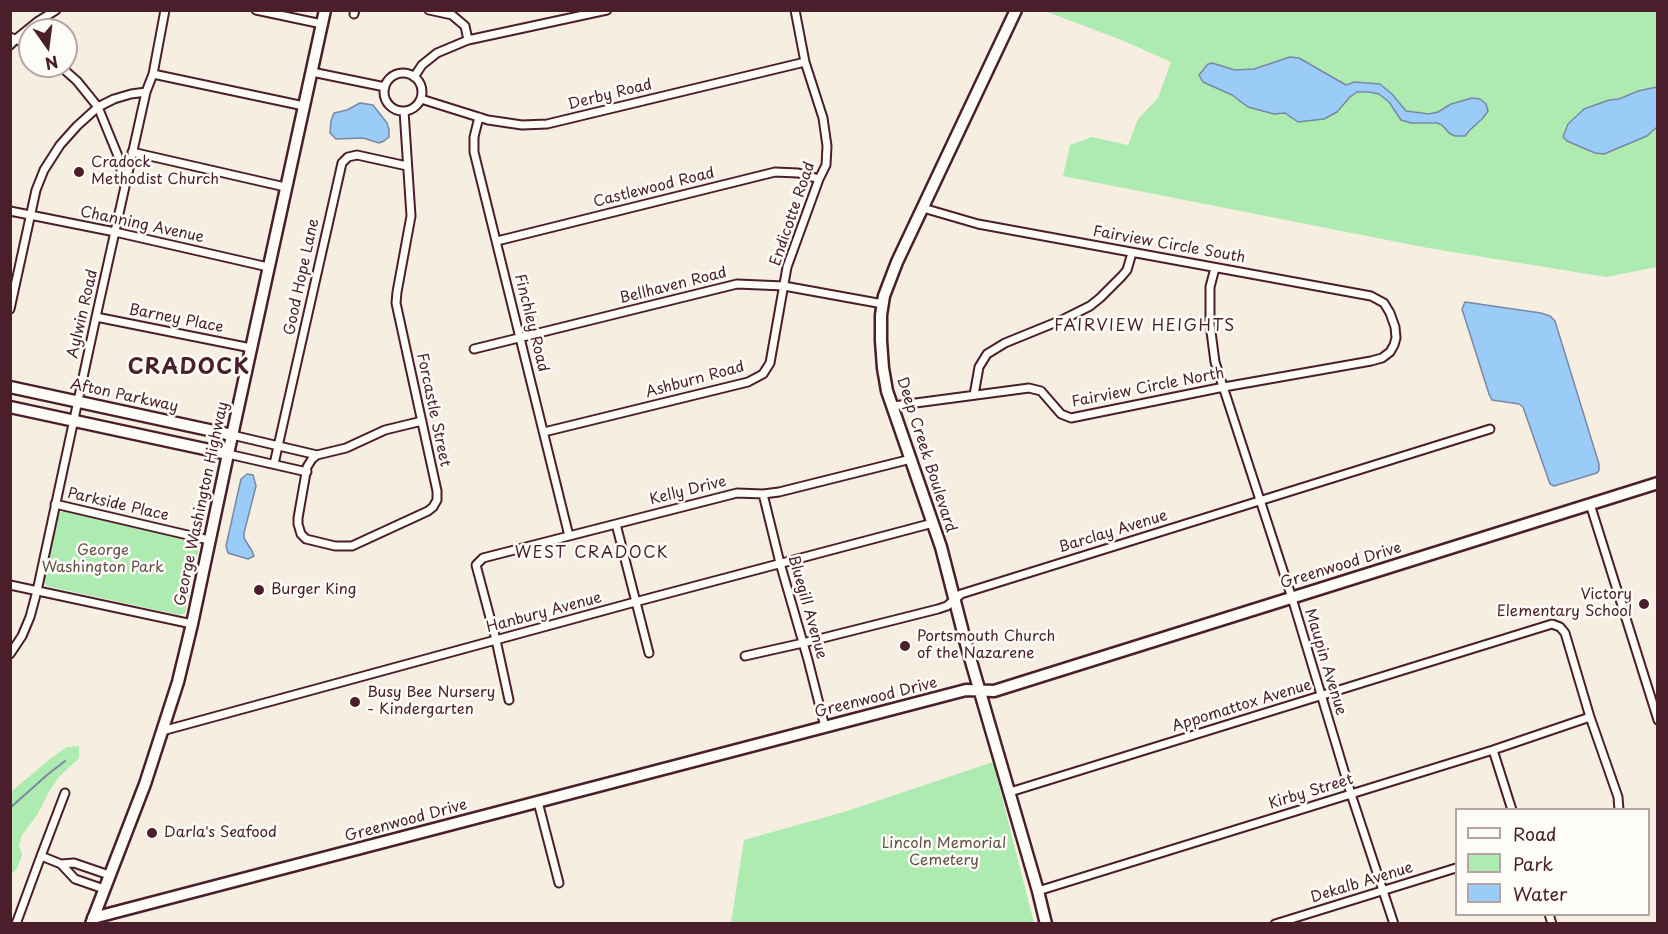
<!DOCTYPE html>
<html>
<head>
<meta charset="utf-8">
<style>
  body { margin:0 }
  #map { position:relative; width:1668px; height:934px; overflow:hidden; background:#f6eee1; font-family:"Playpen Sans",sans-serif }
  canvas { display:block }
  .frame { position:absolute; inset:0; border:12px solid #4a1f2b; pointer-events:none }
  .legend { position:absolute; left:1455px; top:808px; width:195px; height:108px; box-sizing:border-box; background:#fdfcf7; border:2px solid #b5a4a5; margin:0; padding:8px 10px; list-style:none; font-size:18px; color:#4a1f2b }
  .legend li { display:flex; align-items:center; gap:12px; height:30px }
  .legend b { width:30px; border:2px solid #b5a4a5 }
  .north { position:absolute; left:18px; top:18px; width:60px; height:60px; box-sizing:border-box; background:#fdfcf7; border:2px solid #b5a4a5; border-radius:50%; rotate:166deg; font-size:16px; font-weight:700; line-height:24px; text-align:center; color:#4a1f2b }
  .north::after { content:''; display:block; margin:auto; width:21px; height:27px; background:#4a1f2b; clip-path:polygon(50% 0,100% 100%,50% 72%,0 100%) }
</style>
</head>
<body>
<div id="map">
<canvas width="1668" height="934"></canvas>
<div class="frame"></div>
<ul class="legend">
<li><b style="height:8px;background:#fdfcf7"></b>Road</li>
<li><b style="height:16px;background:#aeebb1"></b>Park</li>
<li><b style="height:16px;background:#9accf7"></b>Water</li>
</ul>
<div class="north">N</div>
</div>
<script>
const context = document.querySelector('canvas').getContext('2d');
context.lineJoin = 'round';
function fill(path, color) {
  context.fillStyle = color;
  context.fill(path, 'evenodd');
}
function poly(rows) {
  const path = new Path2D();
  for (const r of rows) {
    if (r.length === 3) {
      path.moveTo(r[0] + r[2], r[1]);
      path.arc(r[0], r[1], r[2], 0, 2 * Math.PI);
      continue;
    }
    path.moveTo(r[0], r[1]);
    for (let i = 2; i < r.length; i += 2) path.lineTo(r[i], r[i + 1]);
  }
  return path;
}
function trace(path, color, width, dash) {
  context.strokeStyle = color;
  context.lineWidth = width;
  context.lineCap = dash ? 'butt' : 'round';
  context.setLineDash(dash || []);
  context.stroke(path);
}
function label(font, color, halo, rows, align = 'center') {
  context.font = font + ' "Playpen Sans",sans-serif';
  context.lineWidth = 5;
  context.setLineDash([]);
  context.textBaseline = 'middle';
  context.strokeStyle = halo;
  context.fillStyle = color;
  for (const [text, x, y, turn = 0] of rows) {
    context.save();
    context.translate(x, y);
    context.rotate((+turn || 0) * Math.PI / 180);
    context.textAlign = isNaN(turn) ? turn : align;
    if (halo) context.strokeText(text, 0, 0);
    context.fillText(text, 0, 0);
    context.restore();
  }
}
fill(poly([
  [1045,11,1657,11,1657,267,1606,277,1428,248,1063,176,1070,145,1092,137,1128,145,1138,119,1158,98,1171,62,1124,41],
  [65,511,197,543,199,548,185,613,180,615,46,586,44,581,58,516,59,513],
  [79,746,79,758,59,777,50,790,37,815,22,835,19,845,22,855,17,869,11,874,11,792,51,758,67,747],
  [993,762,1034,923,731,923,744,840,847,811]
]), '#aeebb1');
const water = poly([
  [1290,57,1299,58,1346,85,1354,82,1380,84,1392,94,1406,111,1429,114,1438,112,1451,104,1472,98,1480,99,1486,104,1488,111,1483,118,1470,130,1465,136,1455,136,1449,133,1442,125,1437,123,1411,123,1401,120,1389,102,1379,94,1369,92,1357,92,1350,97,1337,112,1324,119,1298,122,1285,113,1274,114,1248,107,1232,95,1203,82,1199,75,1208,64,1212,63,1235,70,1254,69,1290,57],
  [1657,87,1657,127,1647,136,1604,154,1595,153,1567,141,1563,137,1568,124,1584,109,1609,100,1619,99,1638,91,1657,87],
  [360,103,373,105,387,123,389,130,389,137,384,141,379,143,363,138,336,139,330,133,331,121,334,113,347,110,360,103],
  [1465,302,1541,313,1550,316,1555,321,1599,464,1599,470,1597,473,1554,486,1550,484,1523,407,1519,404,1492,400,1489,394,1462,309,1465,302],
  [247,474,253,475,256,486,244,533,244,538,252,551,254,556,248,559,228,553,226,546,241,479,247,474]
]);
fill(water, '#9accf7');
trace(water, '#7a87a5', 1.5);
trace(poly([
  [10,808,47,775,65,761]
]), '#7a87a5', 2);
const street = poly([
  [256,10,322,24],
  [429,10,452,15,465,26,468,40],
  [354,14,355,10],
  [10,37,30,45],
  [10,45,16,39,37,22,56,10],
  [60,66,77,81,98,107,118,156,124,184],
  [312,72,385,87],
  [403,92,19],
  [153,74,304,106],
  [414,77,422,65,437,53,468,40,607,10],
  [421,99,488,120,522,125,547,124,805,62],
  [404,111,411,216,397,292,396,303,437,491,437,500,433,507,428,511,352,546,335,546,306,539,301,534,298,524,298,518,307,467,312,459,317,455,346,448,385,430,422,421],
  [479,117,474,137,474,152,569,536],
  [132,152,285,187],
  [10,211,115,232,268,267],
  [497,241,775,172,798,173,819,179],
  [1215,268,1210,287,1210,324,1215,362,1292,598,1351,794,1394,924],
  [10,309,36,190,44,170,60,145,77,126,98,107,114,99,131,94,146,92],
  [96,317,251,348],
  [474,349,737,284,784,286,883,304],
  [974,395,979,367,987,354,1005,343,1064,319,1090,306,1100,298,1122,276,1127,270,1132,253],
  [893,406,1029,388,1041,391,1061,414,1071,418,1224,387,1371,361,1382,358,1390,352,1394,345,1396,338,1395,327,1390,313,1384,303,1371,296,978,224,923,208],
  [544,432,748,382,763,374,770,363,787,267,819,179,826,165,827,146,823,118,805,62,795,10],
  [232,435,317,455],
  [228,454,307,472],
  [274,464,342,163,348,157,357,155,407,166],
  [763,494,780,563,808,660,825,727],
  [55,504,209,540],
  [1590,504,1658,720],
  [616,524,649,653],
  [10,585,192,624],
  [10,654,22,636,30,617,37,591,96,317,146,92,153,74,165,10],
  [745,656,803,643,938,609,947,606,961,594,1490,429],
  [509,700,496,640,476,565,483,558,737,493,763,494,779,492,911,459],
  [162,731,635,602,933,523],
  [1493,750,1512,810],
  [1010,792,1552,624,1560,627,1565,633,1590,717,1618,797,1619,810],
  [538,802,559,883],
  [41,856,61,864],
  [104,889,75,879,61,864,74,863,109,875],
  [1038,891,1493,750,1590,717],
  [1549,914,1552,924],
  [16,924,41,856,65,793],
  [1275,924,1456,868]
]);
const secondary = poly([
  [1016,10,897,262,884,296,881,315,881,341,883,368,887,391,941,547,966,644,1038,891,1046,924],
  [10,387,232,435],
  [10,407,228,454],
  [93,918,966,690,994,691,1658,483]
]);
const primary = poly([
  [91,924,145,784,178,682,192,624,228,454,325,10]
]);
trace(street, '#4a1f2b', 11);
trace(secondary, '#4a1f2b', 15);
trace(primary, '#4a1f2b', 15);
trace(street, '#fdfcf7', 7);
trace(secondary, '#fdfcf7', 10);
trace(primary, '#fdfcf7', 10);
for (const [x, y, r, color] of [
  [79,172,6,"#4a1f2b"],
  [259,590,6,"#4a1f2b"],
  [1644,604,6,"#4a1f2b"],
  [905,646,6,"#4a1f2b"],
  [355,702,6,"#4a1f2b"],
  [152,833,6,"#4a1f2b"]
]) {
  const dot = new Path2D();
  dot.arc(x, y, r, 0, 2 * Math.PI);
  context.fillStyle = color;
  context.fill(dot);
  trace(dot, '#fdfcf7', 2);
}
label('15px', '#4a1f2b', '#fdfcf7', [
  ["Derby Road",610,95,-14],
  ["Castlewood Road",654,188,-14],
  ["Endicotte Road",793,214,-71],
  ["Channing Avenue",142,225,12],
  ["Fairview Circle South",1169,245,10],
  ["Good Hope Lane",302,277,-78],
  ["Bellhaven Road",673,286,-14],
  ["Aylwin Road",83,314,-77],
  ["Barney Place",176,319,11],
  ["Finchley Road",531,323,76],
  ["Ashburn Road",695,380,-15],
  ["Fairview Circle North",1148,388,-11],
  ["Afton Parkway",124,396,12],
  ["Forcastle Street",433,410,78],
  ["Deep Creek Boulevard",926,455,72],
  ["Kelly Drive",688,491,-14],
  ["George Washington Highway",202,504,-78],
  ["Parkside Place",118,505,13],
  ["Barclay Avenue",1113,532,-17],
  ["Greenwood Drive",1341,566,-17],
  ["Bluegill Avenue",807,607,74],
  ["Hanbury Avenue",544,613,-15],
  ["Maupin Avenue",1325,662,73],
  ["Greenwood Drive",876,698,-14],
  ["Appomattox Avenue",1242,706,-17],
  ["Kirby Street",1311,792,-17],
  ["Greenwood Drive",406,821,-15],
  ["Dekalb Avenue",1362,883,-17]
]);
label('15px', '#4a1f2b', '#fdfcf7', [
  ["Cradock",91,163],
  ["Methodist Church",91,180],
  ["Burger King",271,590],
  ["Victory",1632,595,"right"],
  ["Elementary School",1632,612,"right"],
  ["Portsmouth Church",917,637],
  ["of the Nazarene",917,654],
  ["Busy Bee Nursery",367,693],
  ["- Kindergarten",367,710],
  ["Darla's Seafood",164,833]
], 'left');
label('15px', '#63524c', '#fdfcf7', [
  ["George",103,551],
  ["Washington Park",103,568],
  ["Lincoln Memorial",944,844],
  ["Cemetery",944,861]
]);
context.letterSpacing = '1.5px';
label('16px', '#4a1f2b', '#fdfcf7', [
  ["FAIRVIEW HEIGHTS",1145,327],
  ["WEST CRADOCK",592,554]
]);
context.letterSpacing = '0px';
context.letterSpacing = '1.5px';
label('bold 21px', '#4a1f2b', '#fdfcf7', [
  ["CRADOCK",189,368]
]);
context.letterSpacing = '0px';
</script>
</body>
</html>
